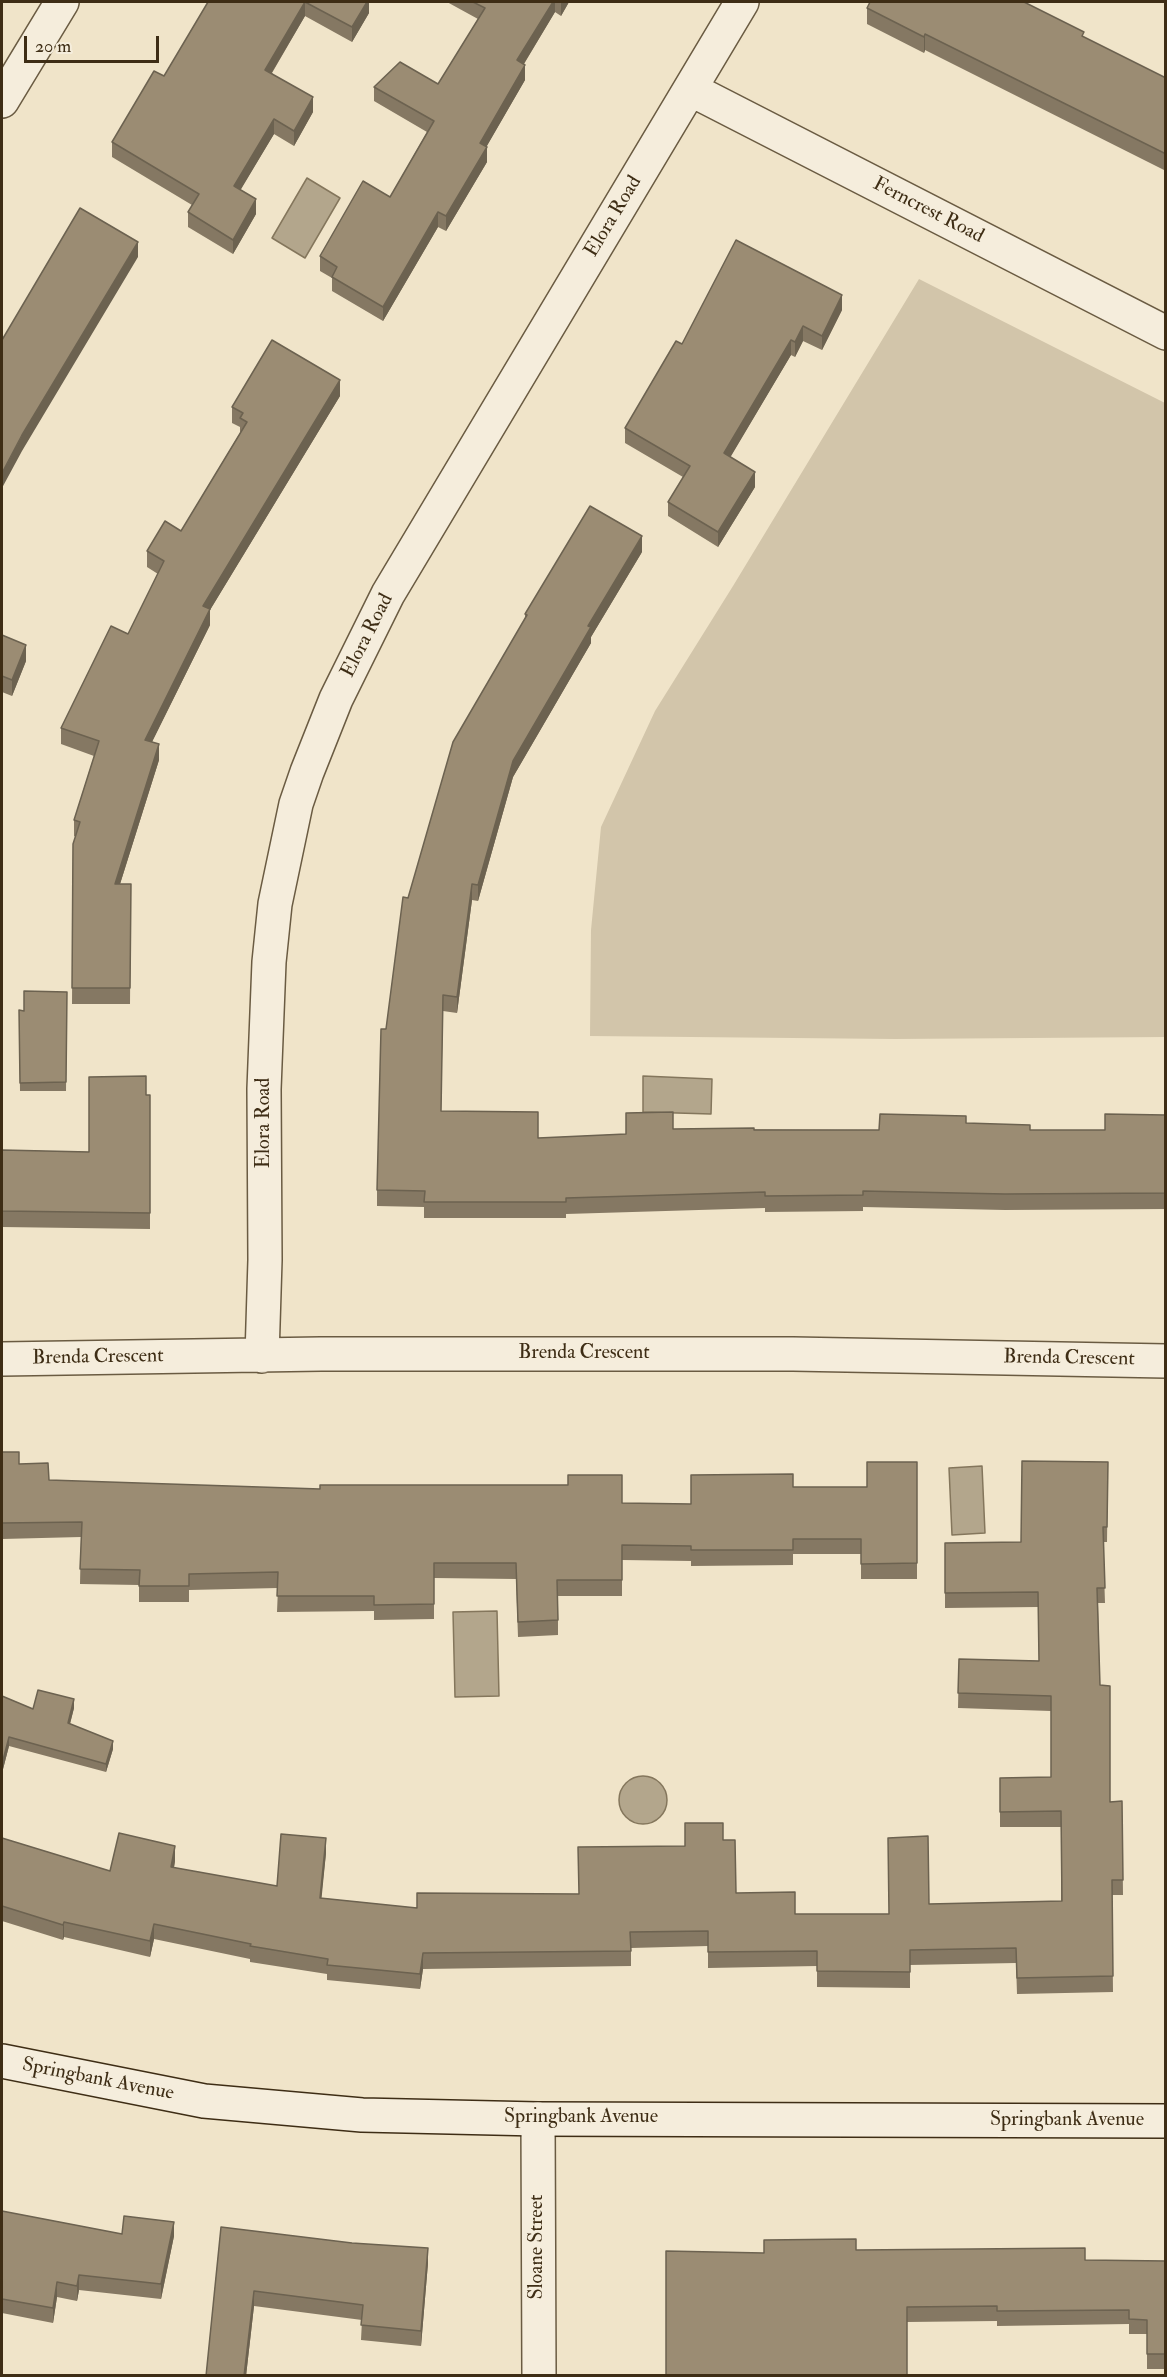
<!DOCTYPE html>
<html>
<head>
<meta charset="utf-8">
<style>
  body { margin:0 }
  #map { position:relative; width:1167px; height:2377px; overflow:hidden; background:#f0e4c9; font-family:"IM FELL Double Pica",serif }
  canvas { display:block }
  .frame { position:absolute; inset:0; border:3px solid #3e2d15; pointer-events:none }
  .scale { position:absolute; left:24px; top:36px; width:135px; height:27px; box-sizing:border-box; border:3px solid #3e2d15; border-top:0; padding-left:8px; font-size:18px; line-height:21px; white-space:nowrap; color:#3e2d15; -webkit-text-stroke:4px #f5eddc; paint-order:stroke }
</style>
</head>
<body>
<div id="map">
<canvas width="1167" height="2377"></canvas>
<div class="frame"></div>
<div class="scale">20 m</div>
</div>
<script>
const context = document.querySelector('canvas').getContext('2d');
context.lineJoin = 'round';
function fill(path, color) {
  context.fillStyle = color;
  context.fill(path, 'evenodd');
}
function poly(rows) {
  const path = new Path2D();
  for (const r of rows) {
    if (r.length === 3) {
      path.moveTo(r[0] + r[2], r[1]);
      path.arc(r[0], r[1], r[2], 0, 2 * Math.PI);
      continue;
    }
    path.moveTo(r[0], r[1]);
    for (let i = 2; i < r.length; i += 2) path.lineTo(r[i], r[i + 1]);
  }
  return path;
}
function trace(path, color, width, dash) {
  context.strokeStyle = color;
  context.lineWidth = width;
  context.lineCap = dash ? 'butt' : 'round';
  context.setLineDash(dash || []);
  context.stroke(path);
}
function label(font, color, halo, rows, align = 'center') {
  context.font = font + ' "IM FELL Double Pica",serif';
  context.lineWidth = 5;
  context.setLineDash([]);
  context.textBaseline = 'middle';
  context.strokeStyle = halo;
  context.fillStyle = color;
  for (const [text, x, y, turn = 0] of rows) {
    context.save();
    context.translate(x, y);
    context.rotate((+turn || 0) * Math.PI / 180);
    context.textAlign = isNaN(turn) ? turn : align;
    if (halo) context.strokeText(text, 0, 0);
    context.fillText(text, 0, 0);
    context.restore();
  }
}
fill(poly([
  [919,279,1165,403,1165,1037,895,1039,590,1036,591,930,601,827,655,711,733,586]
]), '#d2c5aa');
const water = poly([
  [307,178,340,198,305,258,272,238,307,178],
  [643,1076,712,1079,711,1114,643,1112,643,1076],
  [982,1466,985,1533,952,1535,949,1468,982,1466],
  [497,1611,499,1696,455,1697,453,1612,497,1611],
  [643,1800,24]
]);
fill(water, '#b3a68c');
trace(water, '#84765c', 1.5);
const minor = poly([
  [690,89,1166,333],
  [2,101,62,2],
  [262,1356,265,1260,264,1089,269,962,275,904,296,804,307,772,336,699,388,594,742,2],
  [2,1359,321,1354,793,1354,1166,1361],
  [538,2119,539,2376]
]);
const secondary = poly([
  [2,2061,204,2101,362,2115,538,2119,1166,2121]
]);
trace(minor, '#6a5b42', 36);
trace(secondary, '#3e2d15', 36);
trace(minor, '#f5eddc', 33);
trace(secondary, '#f5eddc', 33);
fill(poly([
  [208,2,369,2,369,13,352,42,305,16,272,73,313,112,294,146,274,134,240,190,256,214,233,254,188,227,188,212,192,205,112,157,112,142,164,76],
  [447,2,569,2,561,16,555,12,524,64,525,80,486,147,487,162,446,231,438,227,383,321,332,291,332,278,320,271,320,256,390,197,427,132,374,101,374,87,438,84,478,19],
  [867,8,1084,37,1166,78,1166,171,925,50,924,53,867,24],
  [842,310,822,350,803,341,795,357,791,355,730,457,755,487,718,547,668,516,668,502,683,477,625,443,625,428,682,344],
  [340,396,210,610,210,625,152,742,159,760,120,884,131,884,130,1004,72,1004,73,844,76,837,74,836,74,820,94,756,61,744,61,728,128,634,158,574,147,567,147,551,181,531,240,433,240,427,232,423,232,407],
  [642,552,591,637,591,643,513,777,478,901,472,900,457,1013,443,1011,441,1111,538,1138,626,1134,673,1129,879,1130,966,1124,1030,1130,1105,1130,1166,1115,1166,1209,1005,1210,863,1207,863,1211,765,1212,765,1208,566,1214,566,1218,424,1218,424,1207,377,1206,377,1190,386,1029,408,898,525,618,525,614],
  [2,635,26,661,12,696,2,692],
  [67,992,66,1091,20,1091,19,1010,24,1011],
  [146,1095,150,1095,150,1229,2,1227,2,1150,89,1152],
  [2,1452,19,1464,49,1480,622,1503,691,1504,793,1487,867,1487,917,1462,917,1579,861,1579,861,1554,793,1554,793,1565,691,1566,691,1561,622,1560,622,1596,558,1596,558,1635,518,1637,516,1579,434,1578,434,1619,374,1620,374,1611,277,1612,278,1588,189,1590,189,1602,139,1602,139,1585,80,1584,81,1537,2,1539],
  [1108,1462,1107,1542,1103,1542,1105,1603,1098,1603,1100,1685,1110,1802,1122,1801,1123,1895,1112,1895,1113,1992,1017,1994,1016,1963,910,1965,910,1988,817,1987,817,1966,708,1968,708,1946,631,1948,631,1966,423,1969,420,1989,327,1980,327,1974,250,1962,250,1959,154,1939,150,1957,64,1937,63,1940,2,1921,2,1838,110,1871,175,1861,174,1868,277,1886,326,1853,321,1898,417,1908,579,1894,685,1846,723,1840,736,1893,795,1914,889,1914,929,1904,1061,1901,1061,1827,1000,1827,1000,1778,1051,1777,1051,1711,958,1708,959,1659,1039,1661,1038,1607,945,1608,945,1543,1021,1542],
  [2,1696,33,1709,74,1708,70,1724,113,1749,106,1772,9,1746,2,1773],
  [2,2211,122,2234,174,2236,161,2299,79,2290,77,2301,57,2297,53,2323,2,2313],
  [221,2227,428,2263,421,2346,361,2340,362,2320,254,2306,246,2376,206,2376],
  [856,2250,1085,2260,1166,2261,1166,2369,1147,2369,1147,2334,1129,2334,1129,2324,997,2326,997,2321,907,2322,764,2253]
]), '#857863');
fill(poly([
  [305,2,305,16,265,84,265,70],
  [367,2,369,2,369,13,352,42,352,27],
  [553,2,555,2,555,12,517,75,517,60],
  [561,2,569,2,561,16],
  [925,34,925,50,924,53,924,37],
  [525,65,525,80,480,158,480,143],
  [313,97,313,112,294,146,294,131],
  [274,119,274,134,234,201,234,186],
  [487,147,487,162,446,231,446,216],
  [256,199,256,214,233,254,233,240],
  [438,212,438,227,383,321,383,307],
  [138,242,138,257,22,451,2,488,2,473,22,435],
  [842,295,842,310,822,350,822,336],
  [803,326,803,341,795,357,795,342],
  [791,340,791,355,724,468,724,453],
  [340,380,340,396,210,610,210,625,145,756,145,740,203,606],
  [755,472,755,487,718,547,718,532],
  [642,536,642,552,591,637,591,643,513,777,478,901,478,885,513,761,588,626],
  [26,645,26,661,12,696,12,680],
  [159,744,159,760,115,900,115,884],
  [472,884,472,900,457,1013,457,997],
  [74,1699,74,1708,68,1731,68,1723],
  [9,1737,9,1746,2,1773,2,1764],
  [113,1741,113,1749,106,1772,106,1764],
  [326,1838,326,1853,320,1914,320,1898],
  [175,1846,175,1861,171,1883,171,1867],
  [64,1922,64,1937,63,1940,63,1925],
  [154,1924,154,1939,150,1957,150,1941],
  [423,1953,423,1969,420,1989,420,1974],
  [174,2222,174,2236,161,2299,161,2284],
  [428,2248,428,2263,421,2346,421,2331],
  [79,2275,79,2290,77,2301,77,2286],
  [57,2282,57,2297,53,2323,53,2308],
  [254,2291,254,2306,246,2376,244,2376]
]), '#6c6250');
const building = poly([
  [208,2,305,2,265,70,313,97,294,131,274,119,234,186,256,199,233,240,188,212,199,194,112,142,154,71,164,76,208,2],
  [305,2,367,2,352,27,305,2],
  [473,2,553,2,517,60,525,65,480,143,487,147,446,216,438,212,383,307,332,277,337,267,320,256,363,181,390,197,434,121,374,87,400,62,438,84,485,8,473,2],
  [870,2,1024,2,1084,32,1082,36,1166,78,1166,154,925,34,924,37,867,8,870,2],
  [80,208,138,242,22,435,2,473,2,340,80,208],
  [736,240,842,295,822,336,803,326,795,342,791,340,724,453,755,472,718,532,668,502,690,466,625,428,676,341,682,344,736,240],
  [272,340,340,380,203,606,210,609,145,740,159,744,115,884,131,884,130,988,72,988,73,844,80,822,74,820,99,741,61,728,111,626,128,634,164,561,147,551,165,521,181,531,247,422,240,418,243,413,232,407,272,340],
  [590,506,642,536,588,626,591,627,513,761,478,885,472,884,457,997,443,995,441,1111,538,1112,538,1138,626,1134,626,1113,673,1112,673,1129,754,1128,754,1130,879,1130,880,1114,966,1116,966,1123,1030,1125,1030,1130,1105,1130,1105,1114,1166,1115,1166,1193,1005,1194,863,1191,863,1195,765,1196,765,1192,566,1198,566,1202,424,1202,425,1191,377,1190,381,1029,386,1029,403,897,408,898,453,742,527,615,525,614,590,506],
  [2,635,26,645,12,680,2,676,2,635],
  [24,991,67,992,66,1082,20,1083,19,1010,24,1011,24,991],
  [146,1076,146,1095,150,1095,150,1213,2,1211,2,1150,89,1152,89,1077,146,1076],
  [2,1452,19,1452,19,1464,48,1463,49,1480,320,1489,320,1485,568,1485,568,1475,622,1475,622,1503,691,1504,691,1475,793,1474,793,1487,867,1487,867,1462,917,1462,917,1563,861,1564,861,1539,793,1539,793,1550,691,1550,691,1546,622,1545,622,1580,557,1580,558,1620,518,1622,516,1563,434,1563,434,1604,374,1605,374,1596,277,1596,278,1572,189,1574,189,1586,139,1586,140,1570,80,1569,82,1522,2,1523,2,1452],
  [1022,1461,1108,1462,1107,1527,1103,1527,1105,1588,1097,1588,1100,1685,1110,1686,1110,1802,1122,1801,1123,1880,1112,1880,1113,1976,1017,1978,1016,1948,910,1950,910,1972,817,1971,817,1951,708,1952,708,1931,630,1932,631,1951,423,1953,420,1974,327,1965,328,1959,250,1946,251,1944,154,1924,150,1941,64,1922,63,1925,2,1906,2,1838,110,1871,119,1833,175,1846,171,1867,277,1886,281,1834,326,1838,320,1898,417,1908,417,1893,579,1894,578,1847,685,1846,685,1823,723,1823,723,1840,735,1840,736,1893,795,1892,795,1914,889,1914,888,1838,928,1836,929,1904,1062,1901,1061,1811,1000,1812,1000,1778,1051,1777,1051,1696,958,1693,959,1659,1039,1661,1038,1592,945,1593,945,1543,1021,1542,1022,1461],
  [38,1690,74,1699,68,1723,113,1741,106,1764,9,1737,2,1764,2,1696,33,1709,38,1690],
  [2,2211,122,2234,124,2216,174,2222,161,2284,79,2275,77,2286,57,2282,53,2308,2,2299,2,2211],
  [221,2227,352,2243,428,2248,421,2331,361,2325,363,2305,254,2291,244,2376,206,2376,221,2227],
  [856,2239,856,2250,1085,2248,1085,2260,1166,2261,1166,2354,1147,2354,1147,2320,1129,2319,1129,2310,997,2311,997,2306,907,2307,907,2376,666,2376,666,2251,764,2253,764,2240,856,2239]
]);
fill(building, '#9b8c73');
trace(building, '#6c6250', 1.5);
label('20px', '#3e2d15', '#f5eddc', [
  ["Ferncrest Road",928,211,27],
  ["Elora Road",614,217,-59],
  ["Elora Road",368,636,-63],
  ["Elora Road",265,1123,-90],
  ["Brenda Crescent",584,1354],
  ["Brenda Crescent",98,1358,-1],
  ["Brenda Crescent",1069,1359,1],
  ["Springbank Avenue",98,2080,11],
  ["Springbank Avenue",581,2118],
  ["Springbank Avenue",1067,2121],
  ["Sloane Street",538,2247,-90]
]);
</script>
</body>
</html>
